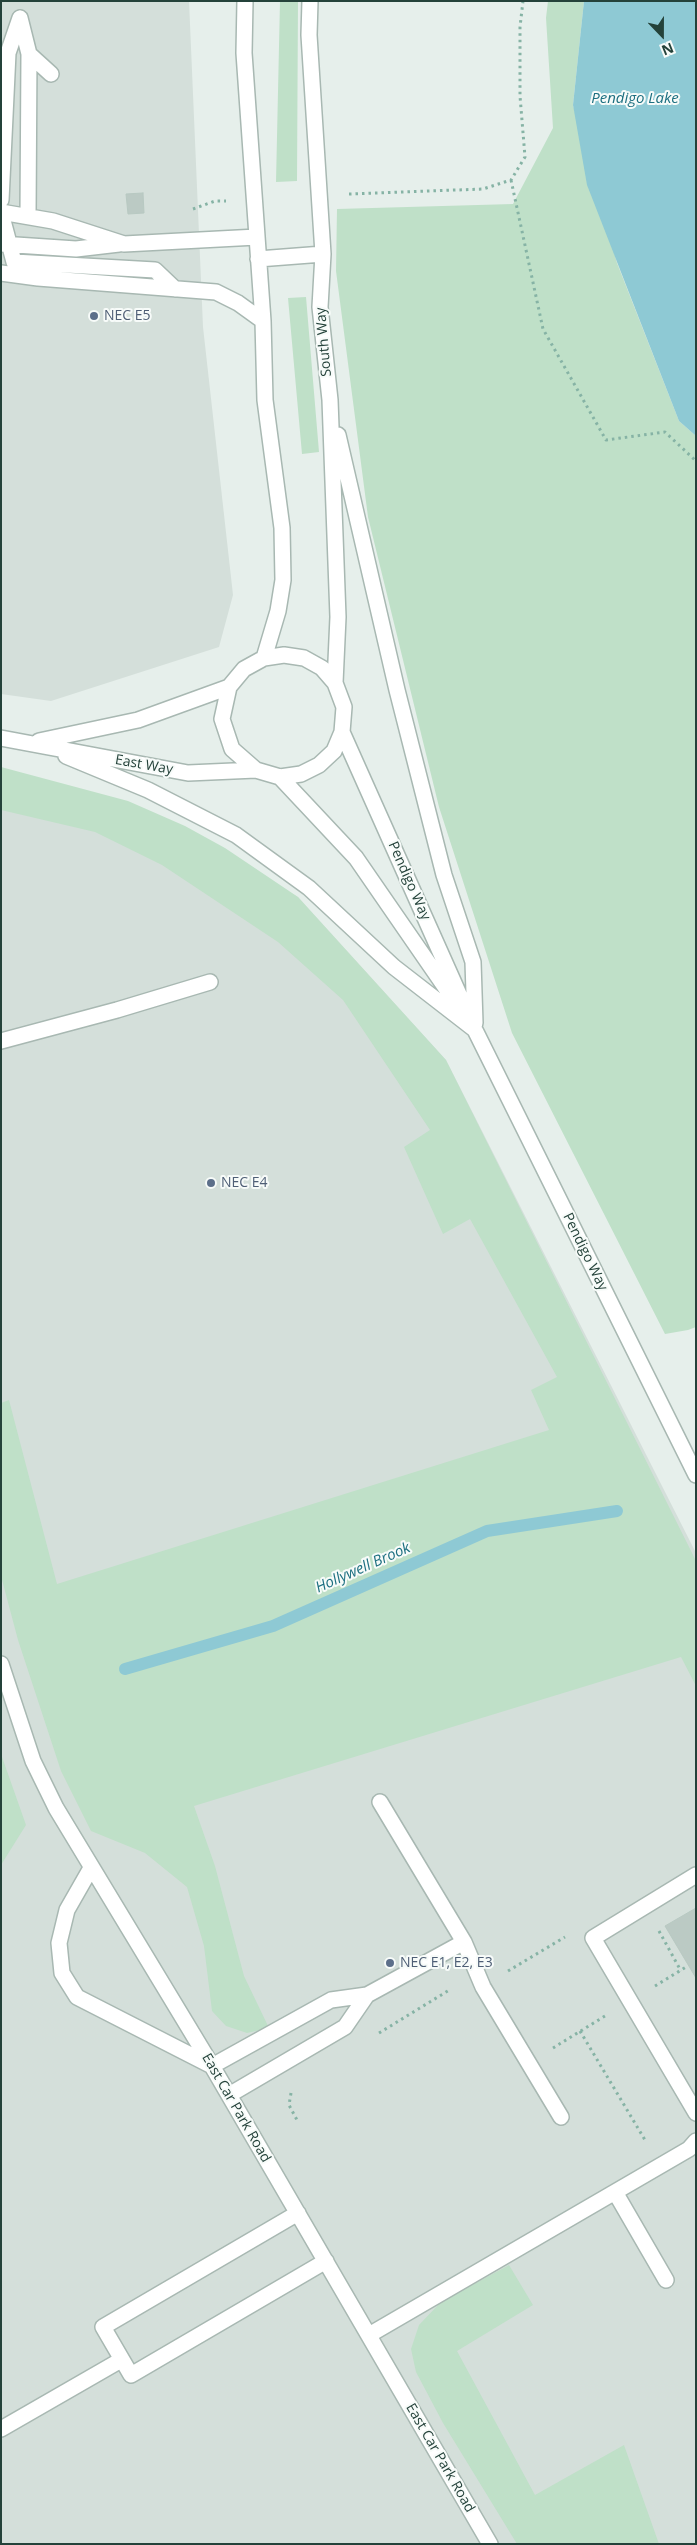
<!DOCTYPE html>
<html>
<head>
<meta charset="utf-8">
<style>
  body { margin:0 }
  #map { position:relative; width:697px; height:2545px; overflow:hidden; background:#e6efeb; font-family:"Open Sans",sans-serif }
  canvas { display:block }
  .frame { position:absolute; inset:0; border:2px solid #24423a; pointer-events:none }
  .north { position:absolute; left:637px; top:10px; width:50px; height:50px; -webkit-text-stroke:4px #f7fbf9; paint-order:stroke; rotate:158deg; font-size:14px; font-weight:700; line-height:20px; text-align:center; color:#24423a }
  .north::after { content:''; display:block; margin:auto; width:18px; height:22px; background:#24423a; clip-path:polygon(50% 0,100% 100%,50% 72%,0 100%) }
</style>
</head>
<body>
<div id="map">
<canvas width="697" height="2545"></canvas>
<div class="frame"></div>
<div class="north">N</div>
</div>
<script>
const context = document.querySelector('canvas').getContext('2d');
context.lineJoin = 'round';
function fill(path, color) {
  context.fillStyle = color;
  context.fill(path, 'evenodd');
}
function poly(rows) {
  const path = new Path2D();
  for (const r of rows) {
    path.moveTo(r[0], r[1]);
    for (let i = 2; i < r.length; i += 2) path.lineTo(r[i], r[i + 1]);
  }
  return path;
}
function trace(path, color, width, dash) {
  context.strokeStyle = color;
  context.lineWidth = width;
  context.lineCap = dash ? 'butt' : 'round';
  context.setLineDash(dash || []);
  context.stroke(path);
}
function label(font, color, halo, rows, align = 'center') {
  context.font = font + ' "Open Sans",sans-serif';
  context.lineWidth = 4;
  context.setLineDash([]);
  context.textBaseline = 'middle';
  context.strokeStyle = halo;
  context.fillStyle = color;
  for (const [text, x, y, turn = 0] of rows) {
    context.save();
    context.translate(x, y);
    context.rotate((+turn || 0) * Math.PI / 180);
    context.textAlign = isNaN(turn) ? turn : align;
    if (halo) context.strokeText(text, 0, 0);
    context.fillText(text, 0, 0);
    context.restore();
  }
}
fill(poly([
  [1,1,189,1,203,327,233,595,219,647,51,701,1,694],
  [1,796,150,813,298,897,446,1060,696,1553,696,2544,1,2544]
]), '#d4dfda');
fill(poly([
  [280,1,298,1,297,181,276,182],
  [548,1,584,1,573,105,617,263,679,421,696,436,696,1327,688,1330,665,1334,512,1033,439,807,368,517,336,271,337,209,513,204,553,128,546,18],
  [306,297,319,452,302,454,288,298],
  [1,767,128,801,185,826,225,848,298,897,446,1060,696,1561,696,1686,681,1657,194,1806,215,1866,244,1976,269,2028,247,2033,226,2026,212,2011,204,1946,187,1887,145,1853,91,1831,61,1771,18,1640,1,1576,1,1403,9,1400,57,1584,549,1430,531,1390,557,1377,470,1219,443,1234,404,1147,430,1130,343,1000,278,942,162,865,95,832,1,810],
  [1,1754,26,1825,1,1865],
  [509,2265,533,2305,457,2351,535,2495,624,2445,659,2544,517,2544,443,2423,416,2372,411,2349,419,2325,441,2302]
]), '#bfe0c8');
fill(poly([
  [584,1,696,1,696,436,679,421,587,185,573,105]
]), '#8ec9d4');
trace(poly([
  [125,1669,273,1626,487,1531,617,1511]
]), '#8ec9d4', 12);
const building = poly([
  [143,193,144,213,128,214,126,194,143,193],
  [696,1908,696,1978,665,1926,696,1908]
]);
fill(building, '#bbcac4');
trace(building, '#b8c9c2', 1);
const minor = poly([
  [245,1,244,53,263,321,265,400,282,528,283,580,278,611,264,658],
  [310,1,309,35,323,254,320,307,330,400,338,617,335,683],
  [20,18,29,54,28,216],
  [29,54,51,74],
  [1,200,8,53,20,18],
  [1,212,53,221,124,244,257,237],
  [1,213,14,262,155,270,175,289],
  [1,244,76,249,119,244],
  [258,259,323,254],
  [1,273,38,278,216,292,238,303,263,321],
  [338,435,397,690,444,875,473,962,475,1023],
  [342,732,475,1030,696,1475],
  [1,738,188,773,256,770,280,777,301,774,319,765,334,751,342,732,344,707,335,683,322,668,304,658,284,655,264,658,244,669,229,687,222,719,232,749,256,770],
  [39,741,138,720,229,687],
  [66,756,148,790,236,835,309,888,394,967,474,1029],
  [280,777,356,858,454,1000],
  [1,1041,117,1010,210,982],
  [1,1664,33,1761,56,1808,212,2066,490,2544],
  [380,1802,464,1942,483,1987,561,2117],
  [91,1868,67,1910,59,1943,62,1973,77,1997,212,2066,331,2000,367,1995,464,1942],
  [696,1875,593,1938,696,2113],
  [229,2095,345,2027,367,1995],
  [615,2192,666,2280],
  [298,2213,103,2327,131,2375,326,2261],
  [369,2335,689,2149,696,2141],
  [1,2429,121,2360]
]);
trace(minor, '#a8b8b2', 18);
trace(poly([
  [511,180,543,329,606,440,665,432,696,461],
  [349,194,483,189,511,180,525,157,520,96,520,27,523,1],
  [193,209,215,201,226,201],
  [659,1931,681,1971],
  [508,1971,565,1937],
  [655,1986,686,1967],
  [580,2031,645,2140],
  [379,2033,451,1989],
  [553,2048,605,2016],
  [291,2093,289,2105,297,2120]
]), '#86b3a5', 3, [2.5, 4]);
trace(minor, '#fff', 15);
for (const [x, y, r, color] of [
  [94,316,5,"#5c6f8a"],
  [211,1183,5,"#5c6f8a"],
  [390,1963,5,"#5c6f8a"]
]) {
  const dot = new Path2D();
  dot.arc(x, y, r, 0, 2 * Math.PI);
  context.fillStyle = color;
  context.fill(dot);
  trace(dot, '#f7fbf9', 2);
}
label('14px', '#4e5e75', '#f7fbf9', [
  ["NEC E5",104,316],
  ["NEC E4",221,1183],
  ["NEC E1, E2, E3",400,1963]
], 'left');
label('14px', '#24423a', '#f7fbf9', [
  ["South Way",324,342,-95],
  ["East Way",144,765,10],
  ["Pendigo Way",409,881,66],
  ["Pendigo Way",585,1252,64],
  ["East Car Park Road",236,2108,60],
  ["East Car Park Road",440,2458,60]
]);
label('italic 15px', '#1c6f80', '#f7fbf9', [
  ["Pendigo Lake",635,99],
  ["Hollywell Brook",363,1568,-24]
]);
</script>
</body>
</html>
